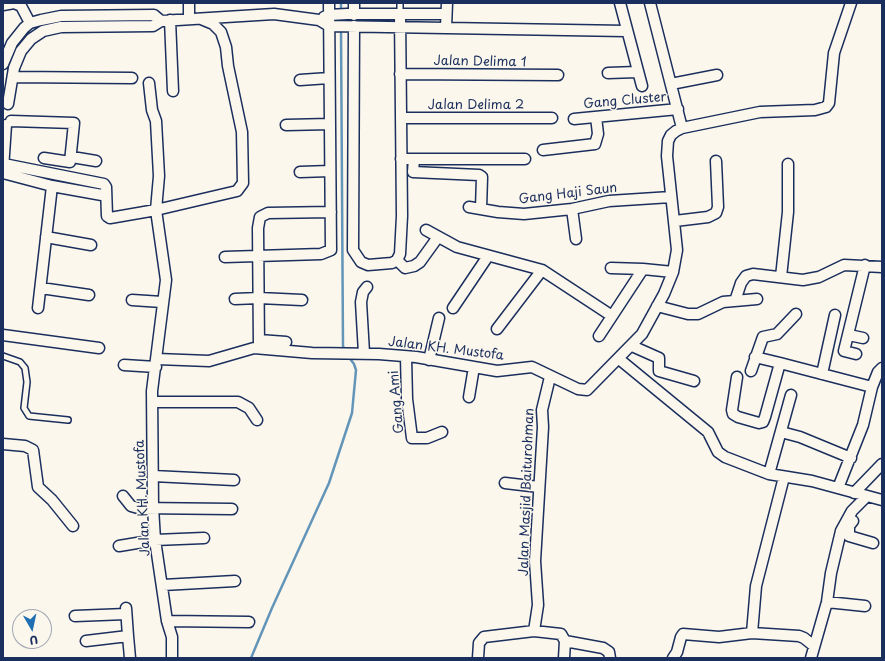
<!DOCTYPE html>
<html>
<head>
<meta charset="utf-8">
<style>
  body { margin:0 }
  #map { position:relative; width:885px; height:661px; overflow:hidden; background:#fbf7ec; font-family:"Playpen Sans",sans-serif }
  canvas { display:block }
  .frame { position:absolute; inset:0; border:4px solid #1b2f5e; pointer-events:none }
  .north { position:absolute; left:12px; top:609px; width:40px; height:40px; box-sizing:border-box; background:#fbf7ec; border:1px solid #a1a7b3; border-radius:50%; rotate:171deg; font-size:11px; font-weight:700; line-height:16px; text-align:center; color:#1b2f5e }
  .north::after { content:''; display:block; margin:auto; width:14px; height:18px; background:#1f6fb2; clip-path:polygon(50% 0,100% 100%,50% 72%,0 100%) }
</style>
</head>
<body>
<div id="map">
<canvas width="885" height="661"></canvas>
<div class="frame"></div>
<div class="north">U</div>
</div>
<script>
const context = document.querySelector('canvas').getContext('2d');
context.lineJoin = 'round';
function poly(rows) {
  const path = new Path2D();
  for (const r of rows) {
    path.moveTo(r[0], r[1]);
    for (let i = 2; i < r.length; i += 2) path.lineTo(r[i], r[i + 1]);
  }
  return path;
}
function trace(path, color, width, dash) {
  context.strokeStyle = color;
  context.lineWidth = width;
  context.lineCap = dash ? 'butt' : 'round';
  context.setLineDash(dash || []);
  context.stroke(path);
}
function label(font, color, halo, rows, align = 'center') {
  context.font = font + ' "Playpen Sans",sans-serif';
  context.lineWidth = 3;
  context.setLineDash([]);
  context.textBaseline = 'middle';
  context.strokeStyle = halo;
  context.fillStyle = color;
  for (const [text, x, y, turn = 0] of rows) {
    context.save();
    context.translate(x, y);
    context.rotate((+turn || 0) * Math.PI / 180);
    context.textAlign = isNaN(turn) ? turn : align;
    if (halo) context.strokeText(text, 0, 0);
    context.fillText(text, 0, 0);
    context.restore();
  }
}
trace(poly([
  [341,12,341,3],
  [341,29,343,346,345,350],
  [251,658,272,608,329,483,352,413,356,370,354,364,348,356]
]), '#6395b9', 2.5);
const lane = poly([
  [400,3,400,14],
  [3,356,20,362,25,368,27,382,24,408,29,416,68,420]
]);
const street = poly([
  [189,3,189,19],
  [447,3,446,28,626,31],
  [620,3,642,86],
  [650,3,682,128],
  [3,5,14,3,21,6,30,23],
  [354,15,354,3],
  [324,17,329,15,347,14,446,14],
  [170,20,173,91],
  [161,21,274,14,319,20,329,26,446,28],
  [354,26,353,250,361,262,368,265,392,263,397,260,400,254,402,216,400,14],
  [3,64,12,43,24,28,30,23,41,20,61,16,154,15,161,21],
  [608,73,637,72],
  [400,74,558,75],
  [13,77,132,78],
  [300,80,329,78],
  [149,83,152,110,156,121,159,176,156,210,166,280,152,391,153,507,155,540,167,621,172,637,172,658],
  [671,84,717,75],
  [8,104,14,68,21,51,31,39,43,31,61,27,153,26,161,21],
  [401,118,552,118],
  [574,119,678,109],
  [11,121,74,123,70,162,44,158],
  [286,125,330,124],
  [543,150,595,144,598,134,596,117],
  [72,157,96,161],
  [401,159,525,159],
  [414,159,413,172,479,175,482,177,481,209],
  [4,164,104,184,106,187,107,216,110,218,156,210,237,191,243,183,242,132,228,66,226,47,221,32,213,24,201,19],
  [3,169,6,125],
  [300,172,330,171],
  [3,173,52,186,38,308],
  [52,186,102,195],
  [469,207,498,212,524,214,572,209,609,201,671,197],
  [572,209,576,239],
  [675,221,708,217,716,213,718,207,716,161],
  [426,230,457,247,542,270,612,316],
  [46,237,91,245],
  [225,257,321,254,331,250,329,3],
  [397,260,405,268,414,266,420,262,438,237],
  [611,268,643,269],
  [781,277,788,212,788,164],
  [41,288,89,295],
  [235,299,259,298,302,300],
  [132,300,162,302],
  [735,301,741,283,746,276,753,274,803,280,819,277,844,265,882,267],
  [657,306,688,314,698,314,723,302,757,299],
  [453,308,488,256],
  [497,329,542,270],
  [3,335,99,348],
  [849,335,863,338],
  [599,336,643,269,673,272],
  [259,340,286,342],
  [632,346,659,358,659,371,694,381],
  [259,348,258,228,260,217,268,213,331,212],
  [364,353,361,302,363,292,367,287],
  [856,354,844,351,865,265],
  [406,357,407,399,412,438,427,438,442,432],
  [755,357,780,363],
  [157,359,209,361,254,348,312,353,379,354,416,357,497,371,532,367,578,389,587,390,642,334,664,294,673,272,677,250,667,156,668,141,671,135,676,131,682,128,760,112,815,110,826,107,829,103,834,53,851,3],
  [619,359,708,432,718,452,725,457,769,474,812,481,882,500],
  [429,360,439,318],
  [124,365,156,367],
  [751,371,763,337,777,334,796,314],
  [822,374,835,315],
  [737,377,732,410,733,414,738,417,759,423,763,422,765,417,780,363,872,387],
  [469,397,474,367],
  [152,402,238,402,249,408,257,420],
  [781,432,800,437,851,458],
  [3,444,25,446,33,450,38,487,52,500,73,526],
  [769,474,791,395],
  [153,476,234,480],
  [505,483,539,487],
  [838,488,863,425,872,387,878,372,882,368],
  [854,493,882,464],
  [123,496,131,506,138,508,232,509],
  [853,521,849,526,849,536,873,543],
  [119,546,155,540,204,538],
  [163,585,235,581],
  [827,602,865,606],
  [126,608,128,636],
  [75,616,126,614],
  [167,621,249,622],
  [534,631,561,634,565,641,564,658],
  [752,633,756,586,784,477],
  [86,641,128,636,130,658],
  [565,641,603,648,609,652,610,658],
  [478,658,479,643,484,637,534,631,538,605,535,561,543,427,542,410,550,377],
  [673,658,677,652,681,637,683,634,719,637,752,633,799,636,804,638,814,646],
  [811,658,827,602,831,573,841,531,852,511,867,496]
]);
trace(lane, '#1b2f5e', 8);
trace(street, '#1b2f5e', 13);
trace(lane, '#fbf7ec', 5);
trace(street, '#fbf7ec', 10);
label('13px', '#1b2f5e', '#fbf7ec', [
  ["Jalan Delima 1",480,62,1],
  ["Gang Cluster",625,101,-5],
  ["Jalan Delima 2",476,105],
  ["Gang Haji Saun",568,194,-7],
  ["Jalan KH. Mustofa",446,349,7],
  ["Gang Ami",397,402,-95],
  ["Jalan Masjid Baiturohman",527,492,-88],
  ["Jalan KH. Mustofa",143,498,-93]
]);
</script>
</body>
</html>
